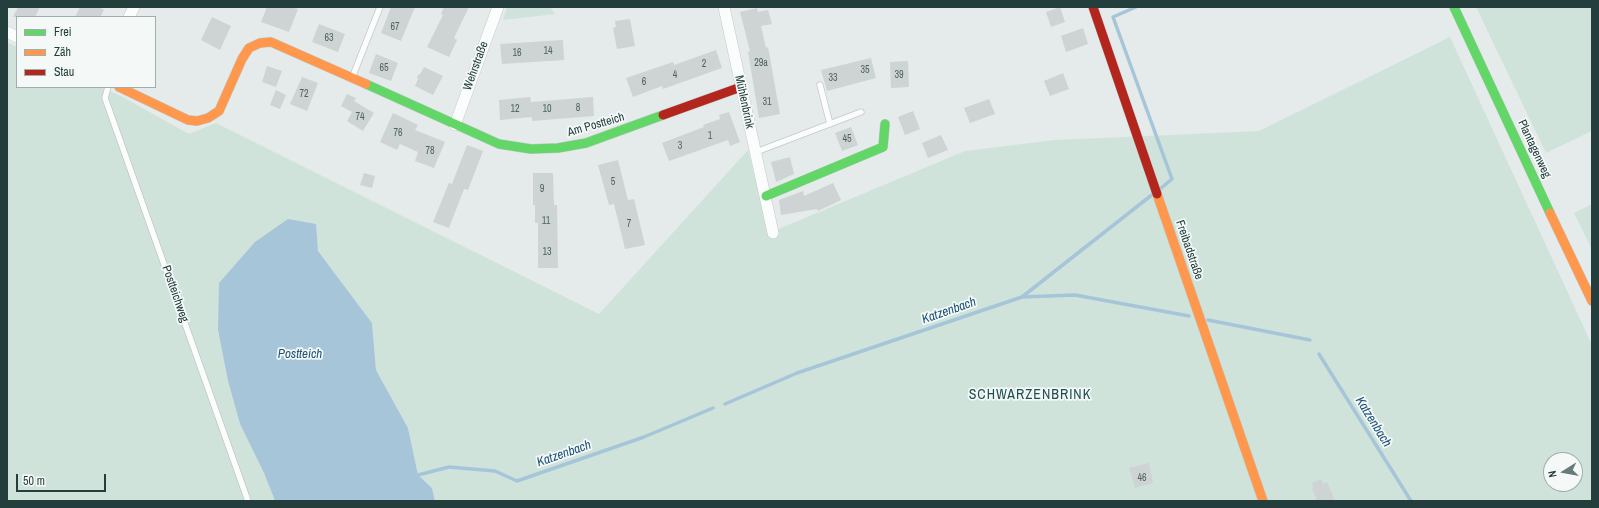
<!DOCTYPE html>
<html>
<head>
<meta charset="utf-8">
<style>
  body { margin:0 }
  #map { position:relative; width:1599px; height:508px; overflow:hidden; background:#e5ebea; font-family:"Archivo Narrow",sans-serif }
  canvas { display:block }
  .frame { position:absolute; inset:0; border:8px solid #233e3d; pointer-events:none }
  .legend { position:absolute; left:16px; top:16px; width:140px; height:72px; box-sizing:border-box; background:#f4f9f8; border:1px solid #a0aead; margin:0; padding:5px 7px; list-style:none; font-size:12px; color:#233e3d }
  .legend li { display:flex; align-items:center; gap:8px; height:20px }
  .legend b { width:20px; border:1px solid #a0aead }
  .north { position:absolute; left:1543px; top:452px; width:40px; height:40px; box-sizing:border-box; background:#f4f9f8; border:1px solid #a0aead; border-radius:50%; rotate:259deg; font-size:11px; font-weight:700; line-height:16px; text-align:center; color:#233e3d }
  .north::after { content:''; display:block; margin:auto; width:14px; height:18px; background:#677b7a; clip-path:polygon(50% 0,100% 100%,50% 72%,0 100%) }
  .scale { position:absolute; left:16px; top:474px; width:90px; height:18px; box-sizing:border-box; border:2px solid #233e3d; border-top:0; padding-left:5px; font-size:12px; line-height:14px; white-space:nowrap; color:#233e3d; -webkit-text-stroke:3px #f4f9f8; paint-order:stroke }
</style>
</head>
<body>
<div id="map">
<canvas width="1599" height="508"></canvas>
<div class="frame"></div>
<ul class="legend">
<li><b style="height:5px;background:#63d668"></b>Frei</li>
<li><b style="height:5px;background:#ff974d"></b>Zäh</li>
<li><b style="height:5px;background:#b3261e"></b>Stau</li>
</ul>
<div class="north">N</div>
<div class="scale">50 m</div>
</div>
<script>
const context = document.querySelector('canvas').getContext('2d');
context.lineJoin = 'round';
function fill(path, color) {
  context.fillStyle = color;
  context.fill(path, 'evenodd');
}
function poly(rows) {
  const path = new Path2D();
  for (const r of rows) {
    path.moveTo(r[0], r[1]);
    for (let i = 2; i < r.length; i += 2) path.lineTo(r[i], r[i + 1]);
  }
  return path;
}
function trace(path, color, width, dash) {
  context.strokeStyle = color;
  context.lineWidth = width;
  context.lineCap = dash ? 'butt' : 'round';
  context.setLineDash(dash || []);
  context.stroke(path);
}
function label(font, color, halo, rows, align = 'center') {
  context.font = font + ' "Archivo Narrow",sans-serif';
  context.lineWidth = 3.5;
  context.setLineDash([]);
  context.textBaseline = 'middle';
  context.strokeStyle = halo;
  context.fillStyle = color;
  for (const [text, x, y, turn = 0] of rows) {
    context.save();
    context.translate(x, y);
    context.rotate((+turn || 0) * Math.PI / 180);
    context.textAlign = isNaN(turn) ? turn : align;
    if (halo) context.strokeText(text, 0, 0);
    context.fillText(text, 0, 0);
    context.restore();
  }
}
fill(poly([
  [507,7,550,7,555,14,503,20],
  [1476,7,1592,7,1592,131,1546,153],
  [1450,37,1592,345,1592,501,435,501,432,488,418,475,408,428,376,370,372,323,318,251,315,224,218,330,228,381,240,424,264,473,275,501,7,501,7,42,17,47,17,87,100,87,121,96,189,134,216,123,599,314,748,150,769,233,965,151,1055,140,1259,131],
  [1551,460,1575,460,1575,484,1551,484],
  [1592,204,1592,250,1574,213]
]), '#cfe3db');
fill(poly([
  [288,219,316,224,318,251,372,323,376,370,408,428,418,475,432,488,435,501,275,501,264,473,240,424,228,381,218,330,219,283,255,242]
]), '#a7c5d8');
trace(poly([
  [1136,7,1113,17,1172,179,1160,189],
  [1022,297,1153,194],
  [1208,320,1310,340],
  [1319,354,1411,501],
  [725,404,797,373,1022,297,1075,295,1189,316],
  [418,475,449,467,495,471,517,481,644,437,713,408]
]), '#a7c5d8', 3.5);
fill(poly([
  [18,7,40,7,35,17,13,17],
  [80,7,99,7,104,10,100,17,75,17],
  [267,7,292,7,298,9,289,32,261,22],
  [391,7,415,7,401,41,381,33],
  [444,7,469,7,454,38,457,40,449,57,427,47,443,15,441,14],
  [1060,7,1065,22,1051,27,1046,12],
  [757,8,758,12,768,10,772,24,761,26,766,48,768,47,780,114,759,118,748,52,750,51,740,12],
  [212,17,231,26,220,50,201,40],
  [630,19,635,46,617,49,613,28,616,27,615,21],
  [319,24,345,34,338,52,312,42],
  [1083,28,1088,44,1066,52,1061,36],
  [563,40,564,60,502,64,500,44],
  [716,50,722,68,663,89,662,86,633,97,626,78,673,62,674,65],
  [376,54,398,63,391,81,369,73],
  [871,58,876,78,827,91,821,70],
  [908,61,909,87,891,88,890,62],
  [267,66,282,71,276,87,262,82],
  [424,67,443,76,433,95,415,86,418,79,417,76,420,74],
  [1063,73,1069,89,1050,96,1044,81],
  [302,77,318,83,307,111,290,104],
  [276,90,286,95,280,109,270,105],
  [347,94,356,98,354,101,374,113,363,131,347,121,352,112,341,106],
  [530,97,531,102,593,97,594,116,532,121,532,117,500,120,499,100],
  [989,99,995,114,970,123,964,108],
  [913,111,920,129,905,135,898,117],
  [729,112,740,142,730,146,728,140,669,161,662,143,704,127,703,125,720,119,719,115],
  [393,113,418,125,415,130,445,142,434,168,415,161,418,152,400,144,397,150,380,142],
  [851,127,858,145,842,151,835,133],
  [941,135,948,150,928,158,922,143],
  [467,145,483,151,468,190,464,189,449,228,433,222,449,183,452,184],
  [790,157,794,174,776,182,771,162],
  [618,160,628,200,634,199,645,245,625,249,614,204,609,205,598,165],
  [364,173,375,176,372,188,360,185],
  [533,173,553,173,554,205,557,205,558,268,538,268,538,223,535,223,535,205,533,205],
  [833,183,841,200,818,211,817,209,781,215,779,200,803,191,804,196],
  [1149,463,1153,483,1135,488,1129,468],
  [1321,479,1323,484,1327,482,1335,501,1317,501,1312,488,1314,488,1312,483]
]), '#ced3d3');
const lane = poly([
  [352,78,380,7],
  [820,85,830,124],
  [108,87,105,98,248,501],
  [756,152,861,112]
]);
const street = poly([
  [724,7,773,233],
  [129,17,134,7],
  [7,32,17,37],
  [455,125,498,7]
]);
const fast = poly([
  [1454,7,1550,213],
  [366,84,499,144,531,149,558,148,586,143,663,115],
  [766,196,883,147,885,124]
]);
const slow = poly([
  [119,87,188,120,197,121,208,118,219,111,242,59,249,48,260,43,271,42,366,84],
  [1157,194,1263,501],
  [1550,213,1592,301]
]);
const jam = poly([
  [1093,7,1157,194],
  [663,115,741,87]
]);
trace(lane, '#c2c8c7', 7);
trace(street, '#c2c8c7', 12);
trace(fast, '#c1c8c7', 10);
trace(slow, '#c1c8c7', 10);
trace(jam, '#c1c8c7', 10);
trace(lane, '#fbfcfc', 5.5);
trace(street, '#fbfcfc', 11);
trace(fast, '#63d668', 9);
trace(slow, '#ff974d', 9);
trace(jam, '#b3261e', 9);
label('10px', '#4e6463', null, [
  ["67",395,27],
  ["63",329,38],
  ["14",548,51],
  ["16",517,53],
  ["29a",761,63],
  ["2",704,64],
  ["65",384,68],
  ["35",865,70],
  ["4",675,75],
  ["39",899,75],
  ["33",833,78],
  ["6",644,82],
  ["72",304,94],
  ["31",767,102],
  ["8",578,108],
  ["12",515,109],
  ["10",547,109],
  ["74",360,117],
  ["76",398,133],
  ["1",710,136],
  ["45",847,139],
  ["3",680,146],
  ["78",430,151],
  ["5",613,182],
  ["9",542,189],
  ["11",546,221],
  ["7",629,224],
  ["13",547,252],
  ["46",1142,478]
]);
label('12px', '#233e3d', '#f4f9f8', [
  ["Wehrstraße",476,66,-70],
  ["Mühlenbrink",744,102,78],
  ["Am Postteich",596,125,-16],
  ["Plantagenweg",1534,149,65],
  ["Freibadstraße",1189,250,71],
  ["Postteichweg",175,294,71]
]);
label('italic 13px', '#1f5379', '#f4f9f8', [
  ["Katzenbach",949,311,-19],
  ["Postteich",300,355],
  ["Katzenbach",1373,422,58],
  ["Katzenbach",564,454,-19]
]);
context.letterSpacing = '1px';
label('14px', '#204f50', '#f4f9f8', [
  ["SCHWARZENBRINK",1030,395]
]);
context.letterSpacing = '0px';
</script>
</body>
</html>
